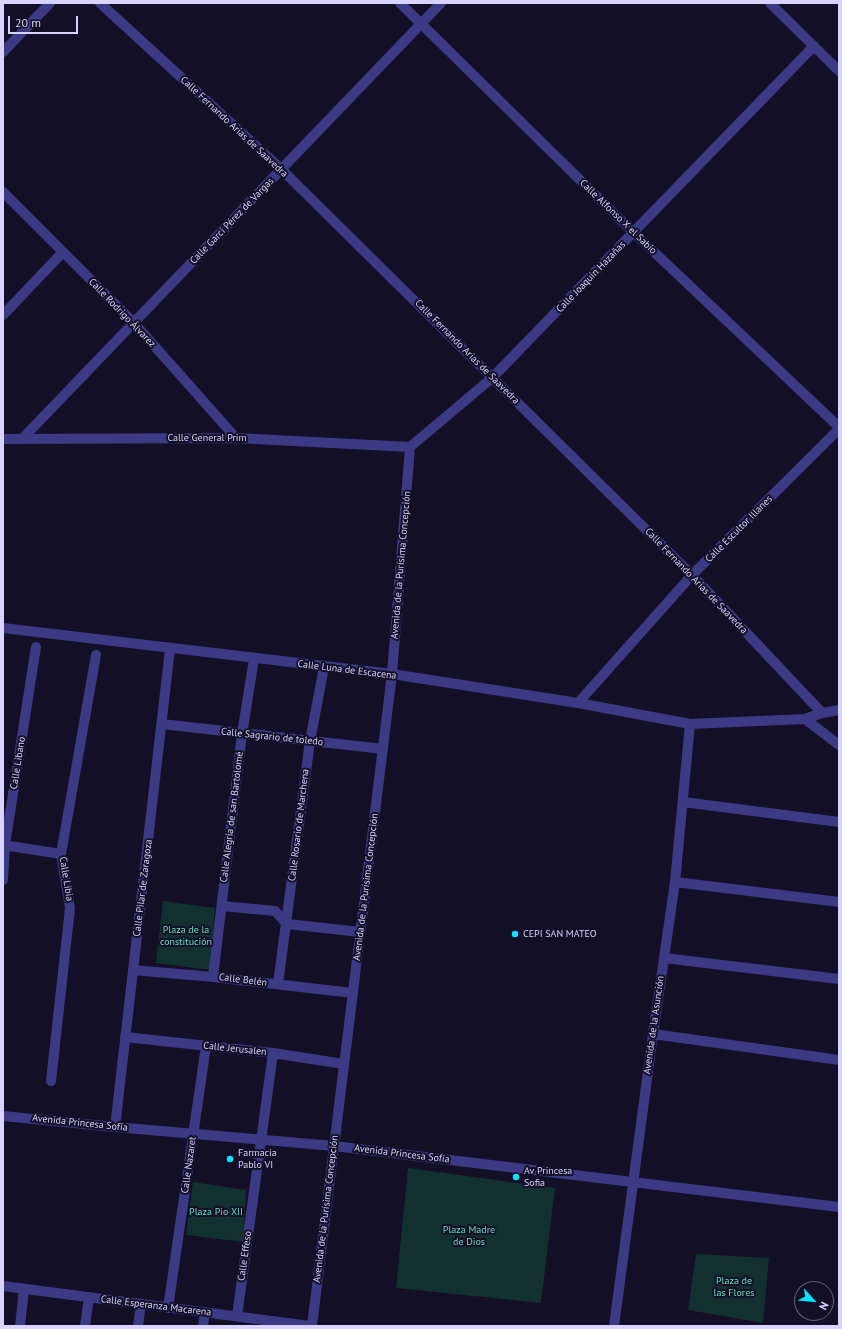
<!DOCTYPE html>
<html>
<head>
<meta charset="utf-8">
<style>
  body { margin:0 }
  #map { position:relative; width:842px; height:1329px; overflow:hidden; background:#130f26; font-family:"PT Sans",sans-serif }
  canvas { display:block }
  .frame { position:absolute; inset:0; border:4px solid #d9d4ff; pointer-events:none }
  .north { position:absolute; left:794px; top:1281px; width:40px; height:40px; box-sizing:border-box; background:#130f26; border:1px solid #625e7d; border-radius:50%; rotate:117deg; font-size:11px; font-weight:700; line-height:16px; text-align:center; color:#d9d4ff }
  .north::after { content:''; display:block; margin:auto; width:14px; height:18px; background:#00e5ff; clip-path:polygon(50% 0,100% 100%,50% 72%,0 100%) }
  .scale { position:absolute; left:8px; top:16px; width:70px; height:18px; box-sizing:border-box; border:2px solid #d9d4ff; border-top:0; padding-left:5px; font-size:12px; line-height:14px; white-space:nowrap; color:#d9d4ff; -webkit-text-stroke:3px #130f26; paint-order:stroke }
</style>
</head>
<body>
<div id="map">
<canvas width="842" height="1329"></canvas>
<div class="frame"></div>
<div class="north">N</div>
<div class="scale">20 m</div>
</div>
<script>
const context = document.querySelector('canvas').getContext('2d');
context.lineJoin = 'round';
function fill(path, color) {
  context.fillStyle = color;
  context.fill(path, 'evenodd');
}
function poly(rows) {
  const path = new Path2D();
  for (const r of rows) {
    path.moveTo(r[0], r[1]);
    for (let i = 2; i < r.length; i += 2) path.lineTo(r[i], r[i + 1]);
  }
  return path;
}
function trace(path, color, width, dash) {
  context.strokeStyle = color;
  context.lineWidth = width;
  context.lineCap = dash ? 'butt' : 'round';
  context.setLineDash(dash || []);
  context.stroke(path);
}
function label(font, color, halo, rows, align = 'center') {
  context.font = font + ' "PT Sans",sans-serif';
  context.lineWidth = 4;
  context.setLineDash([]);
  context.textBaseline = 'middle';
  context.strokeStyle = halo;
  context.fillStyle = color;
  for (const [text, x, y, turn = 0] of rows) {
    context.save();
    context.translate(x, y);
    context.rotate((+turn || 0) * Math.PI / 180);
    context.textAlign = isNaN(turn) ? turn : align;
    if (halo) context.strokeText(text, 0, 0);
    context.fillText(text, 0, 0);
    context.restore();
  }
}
fill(poly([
  [163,901,215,908,210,970,156,963],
  [408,1168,555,1188,541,1303,396,1288],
  [193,1182,246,1190,243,1242,186,1235],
  [696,1254,769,1258,763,1323,688,1310]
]), '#12302f');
trace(poly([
  [100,3,281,169,692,575,822,713],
  [400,3,634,233,839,427],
  [770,3,839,71],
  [3,52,50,3],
  [3,192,134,323,236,438],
  [3,315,63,252],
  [23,438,441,3],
  [3,439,236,438,410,447],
  [410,447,492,378,814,46],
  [3,628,392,674,578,703,690,724,805,719,822,713,839,710],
  [578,703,692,575,839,429],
  [805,719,839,745],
  [162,724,383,749],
  [683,802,839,822],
  [3,845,61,854],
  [3,880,5,845,36,647],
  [675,882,839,902],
  [222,906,275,911,287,924,360,932],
  [664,958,839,979],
  [133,970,213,977,353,993],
  [213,977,242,734,254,659],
  [278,984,310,741,324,667],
  [653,1034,839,1060],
  [125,1037,273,1053,344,1064],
  [51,1081,70,908,61,854,96,655],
  [3,1116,115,1127,334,1146,839,1207],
  [115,1127,170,649],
  [3,1286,310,1326],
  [168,1308,206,1046],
  [237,1316,273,1053],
  [20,1326,24,1289],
  [85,1326,89,1297],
  [138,1326,141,1304],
  [203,1326,205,1312],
  [312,1326,392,674,410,447],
  [614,1326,653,1034,675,882,690,724]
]), '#3d3a85', 10);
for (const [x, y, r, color] of [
  [515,934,4,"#00e5ff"],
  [230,1159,4,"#00e5ff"],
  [516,1177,4,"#00e5ff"]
]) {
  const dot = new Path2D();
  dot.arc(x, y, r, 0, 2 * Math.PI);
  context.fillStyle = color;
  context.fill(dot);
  trace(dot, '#130f26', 1.5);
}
label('10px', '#d9d4ff', '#130f26', [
  ["Calle Fernando Arias de Saavedra",234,127,43],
  ["Calle Alfonso X el Sabio",618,217,44],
  ["Calle Garci Pérez de Vargas",232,221,-46],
  ["Calle Joaquín Hazañas",591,277,-46],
  ["Calle Rodrigo Álvarez",122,313,46],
  ["Calle Fernando Arias de Saavedra",467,352,45],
  ["Calle General Prim",207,438],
  ["Calle Escultor Illanes",739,529,-45],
  ["Avenida de la Purísima Concepción",401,565,-85],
  ["Calle Fernando Arias de Saavedra",696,581,46],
  ["Calle Luna de Escacena",347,670,7],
  ["Calle Sagrario de toledo",272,737,6],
  ["Calle Libano",18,763,-81],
  ["Calle Alegria de san Bartolomé",232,817,-83],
  ["Calle Rosario de Marchena",299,825,-83],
  ["Calle Libia",66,879,81],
  ["Avenida de la Purísima Concepción",366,887,-83],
  ["Calle Pilar de Zaragoza",143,888,-83],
  ["Calle Belén",243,980,7],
  ["Avenida de la Asunción",654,1025,-82],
  ["Calle Jerusalen",235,1049,6],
  ["Avenida Princesa Sofía",80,1123,6],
  ["Avenida Princesa Sofía",402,1154,7],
  ["Calle Nazaret",189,1165,-82],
  ["Avenida de la Purísima Concepción",326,1209,-83],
  ["Calle Effeso",245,1256,-82],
  ["Calle Esperanza Macarena",156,1306,7]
]);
label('10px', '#5fe0c0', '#130f26', [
  ["Plaza de la",186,930],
  ["constitución",186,942],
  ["Plaza Pio XII",216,1212],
  ["Plaza Madre",469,1230],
  ["de Dios",469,1242],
  ["Plaza de",734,1281],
  ["las Flores",734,1293]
]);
label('10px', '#d9d4ff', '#130f26', [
  ["CEPI SAN MATEO",523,934],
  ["Farmacia",238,1153],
  ["Pablo VI",238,1165],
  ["Av Princesa",524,1171],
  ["Sofia",524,1183]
], 'left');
</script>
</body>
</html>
